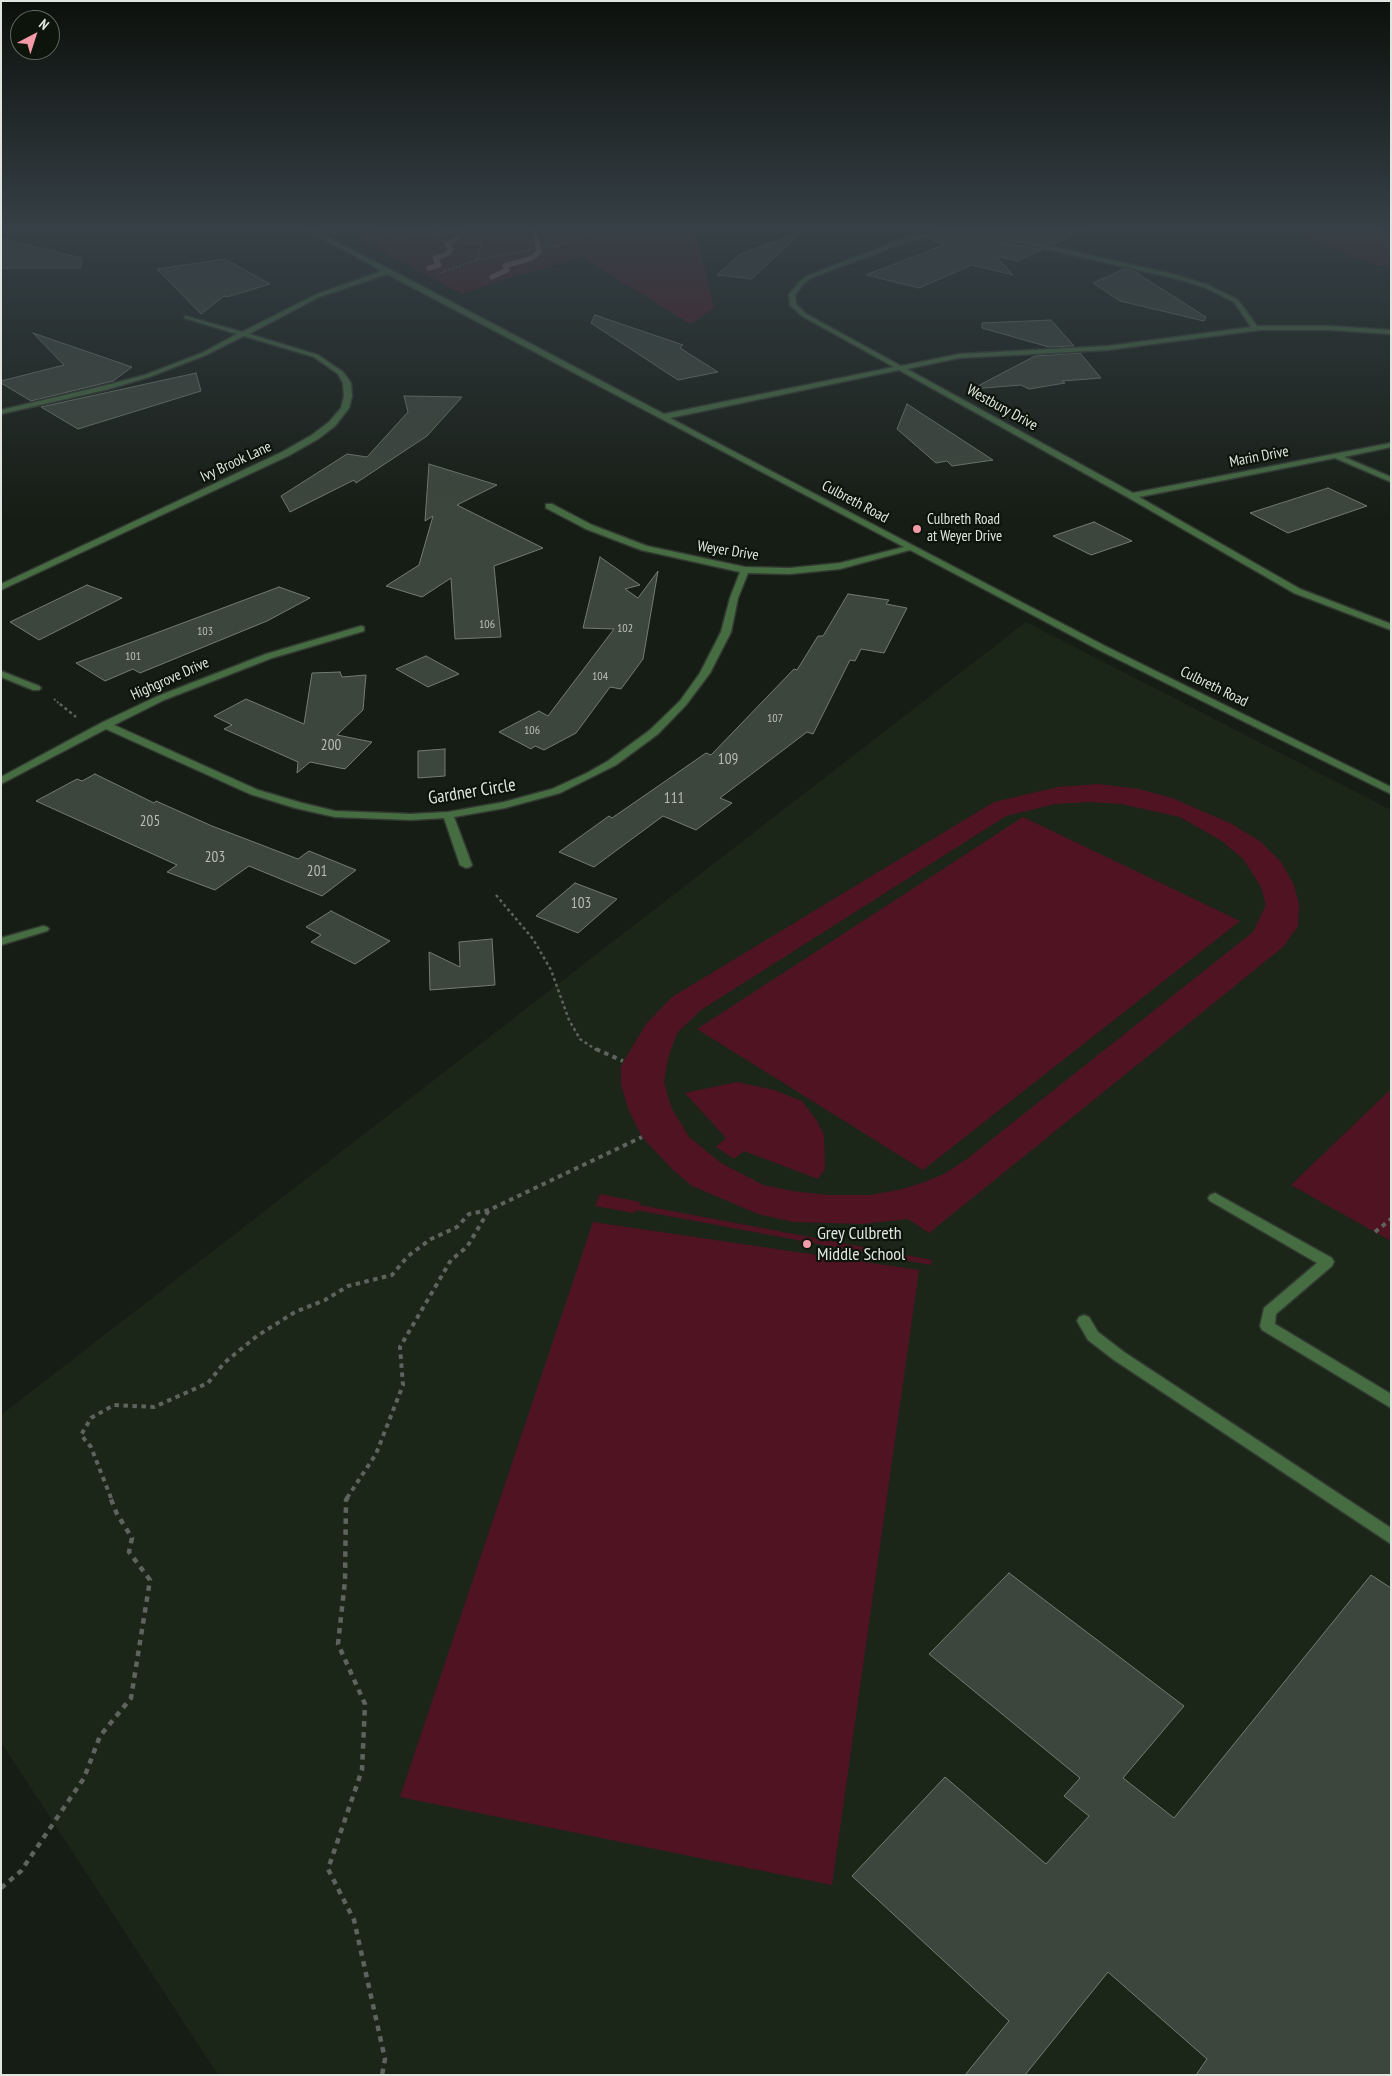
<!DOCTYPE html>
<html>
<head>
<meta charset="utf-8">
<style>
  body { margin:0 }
  #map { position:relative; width:1392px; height:2076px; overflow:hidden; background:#161d15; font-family:"PT Sans Narrow",sans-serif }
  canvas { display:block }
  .frame { position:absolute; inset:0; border:2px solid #e0e5df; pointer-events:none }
  .north { position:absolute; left:10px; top:10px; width:50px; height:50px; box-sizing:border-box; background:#0d140c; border:1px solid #616860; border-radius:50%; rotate:40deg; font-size:14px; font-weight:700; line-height:20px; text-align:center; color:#e0e5df }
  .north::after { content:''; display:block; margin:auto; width:18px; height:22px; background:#f39aa7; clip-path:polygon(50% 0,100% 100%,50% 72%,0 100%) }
</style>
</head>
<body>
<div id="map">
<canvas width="1392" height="2076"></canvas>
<div class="frame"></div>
<div class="north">N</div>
</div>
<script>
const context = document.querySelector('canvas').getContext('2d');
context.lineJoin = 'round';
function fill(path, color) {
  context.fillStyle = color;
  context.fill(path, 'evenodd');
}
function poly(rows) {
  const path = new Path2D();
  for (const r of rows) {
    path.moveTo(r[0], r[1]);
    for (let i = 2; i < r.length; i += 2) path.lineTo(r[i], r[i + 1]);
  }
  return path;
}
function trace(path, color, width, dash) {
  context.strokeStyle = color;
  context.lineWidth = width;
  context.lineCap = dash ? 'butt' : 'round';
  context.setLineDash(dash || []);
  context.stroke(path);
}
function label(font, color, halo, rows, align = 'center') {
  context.font = font + ' "PT Sans Narrow",sans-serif';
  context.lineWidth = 4.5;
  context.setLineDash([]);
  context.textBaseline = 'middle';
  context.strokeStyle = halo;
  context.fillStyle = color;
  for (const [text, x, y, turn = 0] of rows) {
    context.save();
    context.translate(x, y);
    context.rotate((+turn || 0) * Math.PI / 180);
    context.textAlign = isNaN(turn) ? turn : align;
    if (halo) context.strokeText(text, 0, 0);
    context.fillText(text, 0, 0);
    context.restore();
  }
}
fill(poly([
  [1026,622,1391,810,1391,2075,218,2075,1,1742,1,1415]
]), '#1b2619');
fill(poly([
  [341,230,696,230,714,308,690,324,582,257,499,281,462,294],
  [1280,230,1391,230,1391,267,1376,265],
  [1098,784,1139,789,1172,798,1232,824,1261,842,1281,862,1293,883,1299,903,1298,926,1283,947,929,1233,908,1219,862,1224,793,1222,758,1214,692,1186,673,1170,642,1137,629,1111,621,1085,621,1066,646,1024,672,997,994,802,1058,787],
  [1089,802,1121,804,1180,817,1222,841,1244,860,1261,887,1266,905,1253,932,967,1159,944,1174,922,1183,903,1189,870,1195,828,1195,792,1191,763,1185,721,1163,689,1137,671,1107,664,1082,668,1058,677,1033,701,1010,1006,816,1055,804],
  [1023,817,1240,921,923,1170,697,1029],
  [737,1082,774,1090,802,1101,817,1121,824,1135,825,1169,818,1179,744,1151,734,1159,716,1147,726,1138,685,1093],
  [1391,1089,1391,1241,1291,1185],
  [600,1194,640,1202,640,1205,932,1260,931,1265,636,1210,634,1213,595,1206],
  [593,1222,919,1270,832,1885,400,1797]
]), '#501322');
trace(poly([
  [384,230,391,230],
  [413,230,434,234,460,230],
  [429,268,439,265,435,258,447,254,451,249,447,245,458,237,459,231],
  [492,277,507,270,505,266,532,258,539,252,535,233,530,230]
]), '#a76d77', 5);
const building = poly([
  [981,230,1084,230,1053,245,981,230],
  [801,232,752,279,717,275,740,254,801,232],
  [943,237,973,237,1042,250,1018,261,996,256,1013,275,972,265,919,288,866,275,946,244,932,241,932,239,943,237],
  [1,239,82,258,81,268,1,268,1,239],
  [225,259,270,284,227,297,224,296,201,314,157,269,225,259],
  [1124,269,1132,270,1206,317,1204,321,1120,301,1093,283,1124,269],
  [595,315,683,345,680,348,718,372,678,380,591,323,595,315],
  [1051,320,1074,346,1049,347,982,328,982,323,1051,320],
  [33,333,132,367,113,381,31,401,1,383,1,381,64,365,33,333],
  [1080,353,1101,378,1062,381,1065,383,1029,389,1021,385,972,389,1035,356,1080,353],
  [196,373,201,391,78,429,41,407,196,373],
  [404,396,462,397,427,436,356,483,354,480,290,512,281,496,347,454,367,457,408,412,404,396],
  [907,404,993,460,952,466,947,461,936,463,897,429,907,404],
  [429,464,497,485,457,505,543,548,494,566,501,637,455,639,451,578,422,597,386,586,419,565,433,516,425,521,429,464],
  [1328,488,1367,506,1288,533,1250,513,1328,488],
  [1094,522,1132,541,1091,555,1053,536,1094,522],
  [600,557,640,585,625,589,638,598,658,571,643,659,621,689,610,687,576,733,544,750,535,746,531,749,499,732,539,711,548,716,614,629,583,628,600,557],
  [87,585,122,598,39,640,10,622,87,585],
  [279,587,310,598,267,621,140,673,133,669,105,681,76,663,279,587],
  [848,594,889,600,886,604,907,608,884,653,861,649,855,661,850,660,813,734,807,732,720,798,732,803,696,830,663,816,594,867,559,852,609,816,612,818,706,753,711,755,794,669,797,670,818,636,823,636,848,594],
  [426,656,459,674,428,687,396,669,426,656],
  [340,672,342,677,366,675,363,710,337,735,372,742,345,769,310,762,297,773,298,762,224,729,232,725,214,716,246,699,304,724,312,673,340,672],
  [445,749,445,776,418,778,418,751,445,749],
  [95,774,154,803,156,801,212,826,298,859,309,851,356,870,322,896,249,866,215,890,167,872,177,865,36,801,77,779,82,781,95,774],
  [575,883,617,899,578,933,536,916,575,883],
  [331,911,390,941,355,964,311,942,321,935,306,927,331,911],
  [492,939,495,985,430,990,429,952,460,967,459,942,492,939],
  [1009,1573,1184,1706,1123,1778,1174,1818,1371,1575,1391,1588,1391,2075,1196,2075,1207,2059,1108,1972,1025,2075,965,2075,1009,2021,852,1876,945,1777,1046,1864,1089,1816,1064,1796,1080,1778,929,1654,1009,1573]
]);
fill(building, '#3d463c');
trace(building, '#727c71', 1);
const minor = poly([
  [306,230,314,230,391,270,664,414,894,367,802,316,790,305,789,295,799,282,807,276,908,237,943,231,973,231,1011,237,1176,275,1208,285,1238,300,1257,326,1329,326,1391,330,1391,334,1329,330,1260,330,1108,350,959,358,907,369,1133,493,1391,443,1391,447,1344,457,1391,477,1391,482,1335,458,1139,497,1300,589,1391,624,1391,630,1294,593,1129,498,899,370,670,418,1105,646,1391,787,1391,794,1099,650,910,550,840,569,790,574,748,573,738,598,731,632,710,673,686,705,658,734,616,765,560,793,505,808,454,817,472,865,470,867,466,868,460,865,444,818,411,820,335,817,295,808,250,794,106,729,1,784,1,777,101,723,158,696,266,654,361,626,364,627,364,631,272,658,164,700,114,725,258,790,302,803,335,811,411,814,448,812,504,802,552,789,587,773,608,761,650,730,680,701,700,673,721,632,730,598,740,572,641,550,586,529,546,508,546,504,552,504,592,525,647,546,745,567,790,568,840,563,904,547,387,274,319,297,249,334,318,355,343,372,351,383,352,396,349,408,335,426,318,439,288,456,1,590,1,584,282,452,312,435,329,422,341,408,344,396,343,383,338,374,314,357,244,336,206,355,149,377,109,389,1,414,1,410,107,385,145,375,202,353,237,334,185,318,185,316,242,332,315,295,382,271,306,230],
  [943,235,973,235,1011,241,1174,278,1204,287,1234,302,1251,327,1108,346,959,354,901,366,806,314,796,304,795,295,803,284,811,278,911,240,943,235],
  [1,671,39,686,41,688,39,690,33,690,1,677,1,671],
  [43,926,47,927,49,929,47,931,1,945,1,938,43,926],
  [1215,1193,1332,1258,1334,1262,1332,1266,1276,1314,1275,1324,1391,1394,1391,1408,1262,1330,1260,1326,1264,1308,1317,1263,1210,1201,1208,1198,1210,1195,1215,1193],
  [1084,1315,1089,1317,1098,1332,1124,1352,1391,1528,1391,1544,1114,1360,1088,1340,1077,1321,1079,1317,1084,1315]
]);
trace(minor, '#323931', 3);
trace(poly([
  [397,230,449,242,482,244,477,260,437,274],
  [1377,230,1391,233],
  [477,260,572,242,582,237,588,230],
  [54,699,61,705]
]), '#5e645d', 2, [2, 2]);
trace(poly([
  [60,704,76,717],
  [496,895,533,939,551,970,569,1020,580,1039,598,1051]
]), '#5e645d', 2.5, [3, 3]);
trace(poly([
  [596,1049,623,1061],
  [1375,1232,1391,1219],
  [111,1498,91,1447,81,1435,91,1418,114,1405,154,1407,208,1383,224,1363,257,1336,295,1312,325,1300,348,1286,392,1275,408,1256,431,1239,457,1227,469,1214,489,1210,642,1137],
  [347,1498,376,1454,403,1385,400,1347,451,1260,467,1247,489,1210]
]), '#5e645d', 4, [4.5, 4.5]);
trace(poly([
  [348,1497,346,1500,345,1581,338,1644,365,1704,362,1770,328,1869,354,1920,385,2059,382,2075],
  [1,1888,21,1871,84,1778,100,1736,131,1698,150,1580,129,1552,132,1538,117,1514,110,1497]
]), '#5e645d', 4.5, [5.5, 5.5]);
fill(minor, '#466c42');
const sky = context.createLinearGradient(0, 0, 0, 521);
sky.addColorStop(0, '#0c100c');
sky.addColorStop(0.44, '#364046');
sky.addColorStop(1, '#36404600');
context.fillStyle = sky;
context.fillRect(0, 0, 1392, 521);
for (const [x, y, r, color] of [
  [917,529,5,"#f39aa7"],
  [807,1244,5,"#f39aa7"]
]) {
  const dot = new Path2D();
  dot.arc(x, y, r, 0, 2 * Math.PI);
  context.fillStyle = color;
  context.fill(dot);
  trace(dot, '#0d140c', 2);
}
label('12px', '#b7bdb6', null, [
  ["106",487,625],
  ["102",625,629],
  ["103",205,632],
  ["101",133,657],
  ["104",600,677],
  ["107",775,719],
  ["106",532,731]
]);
label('15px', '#e0e5df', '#0d140c', [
  ["Westbury Drive",1002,408,29],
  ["Marin Drive",1259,457,-11],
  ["Ivy Brook Lane",236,462,-25],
  ["Culbreth Road",855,502,28],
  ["Weyer Drive",728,551,9],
  ["Highgrove Drive",170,679,-24],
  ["Culbreth Road",1214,687,26]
]);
label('15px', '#e0e5df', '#0d140c', [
  ["Culbreth Road",927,520],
  ["at Weyer Drive",927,537]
], 'left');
label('15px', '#b7bdb6', null, [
  ["200",331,746],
  ["109",728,760],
  ["111",674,799],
  ["205",150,822],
  ["203",215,858],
  ["201",317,872],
  ["103",581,904]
]);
label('18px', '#e0e5df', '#0d140c', [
  ["Gardner Circle",472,792,-9]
]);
label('18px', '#e0e5df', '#0d140c', [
  ["Grey Culbreth",817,1234],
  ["Middle School",817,1255]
], 'left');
</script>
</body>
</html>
